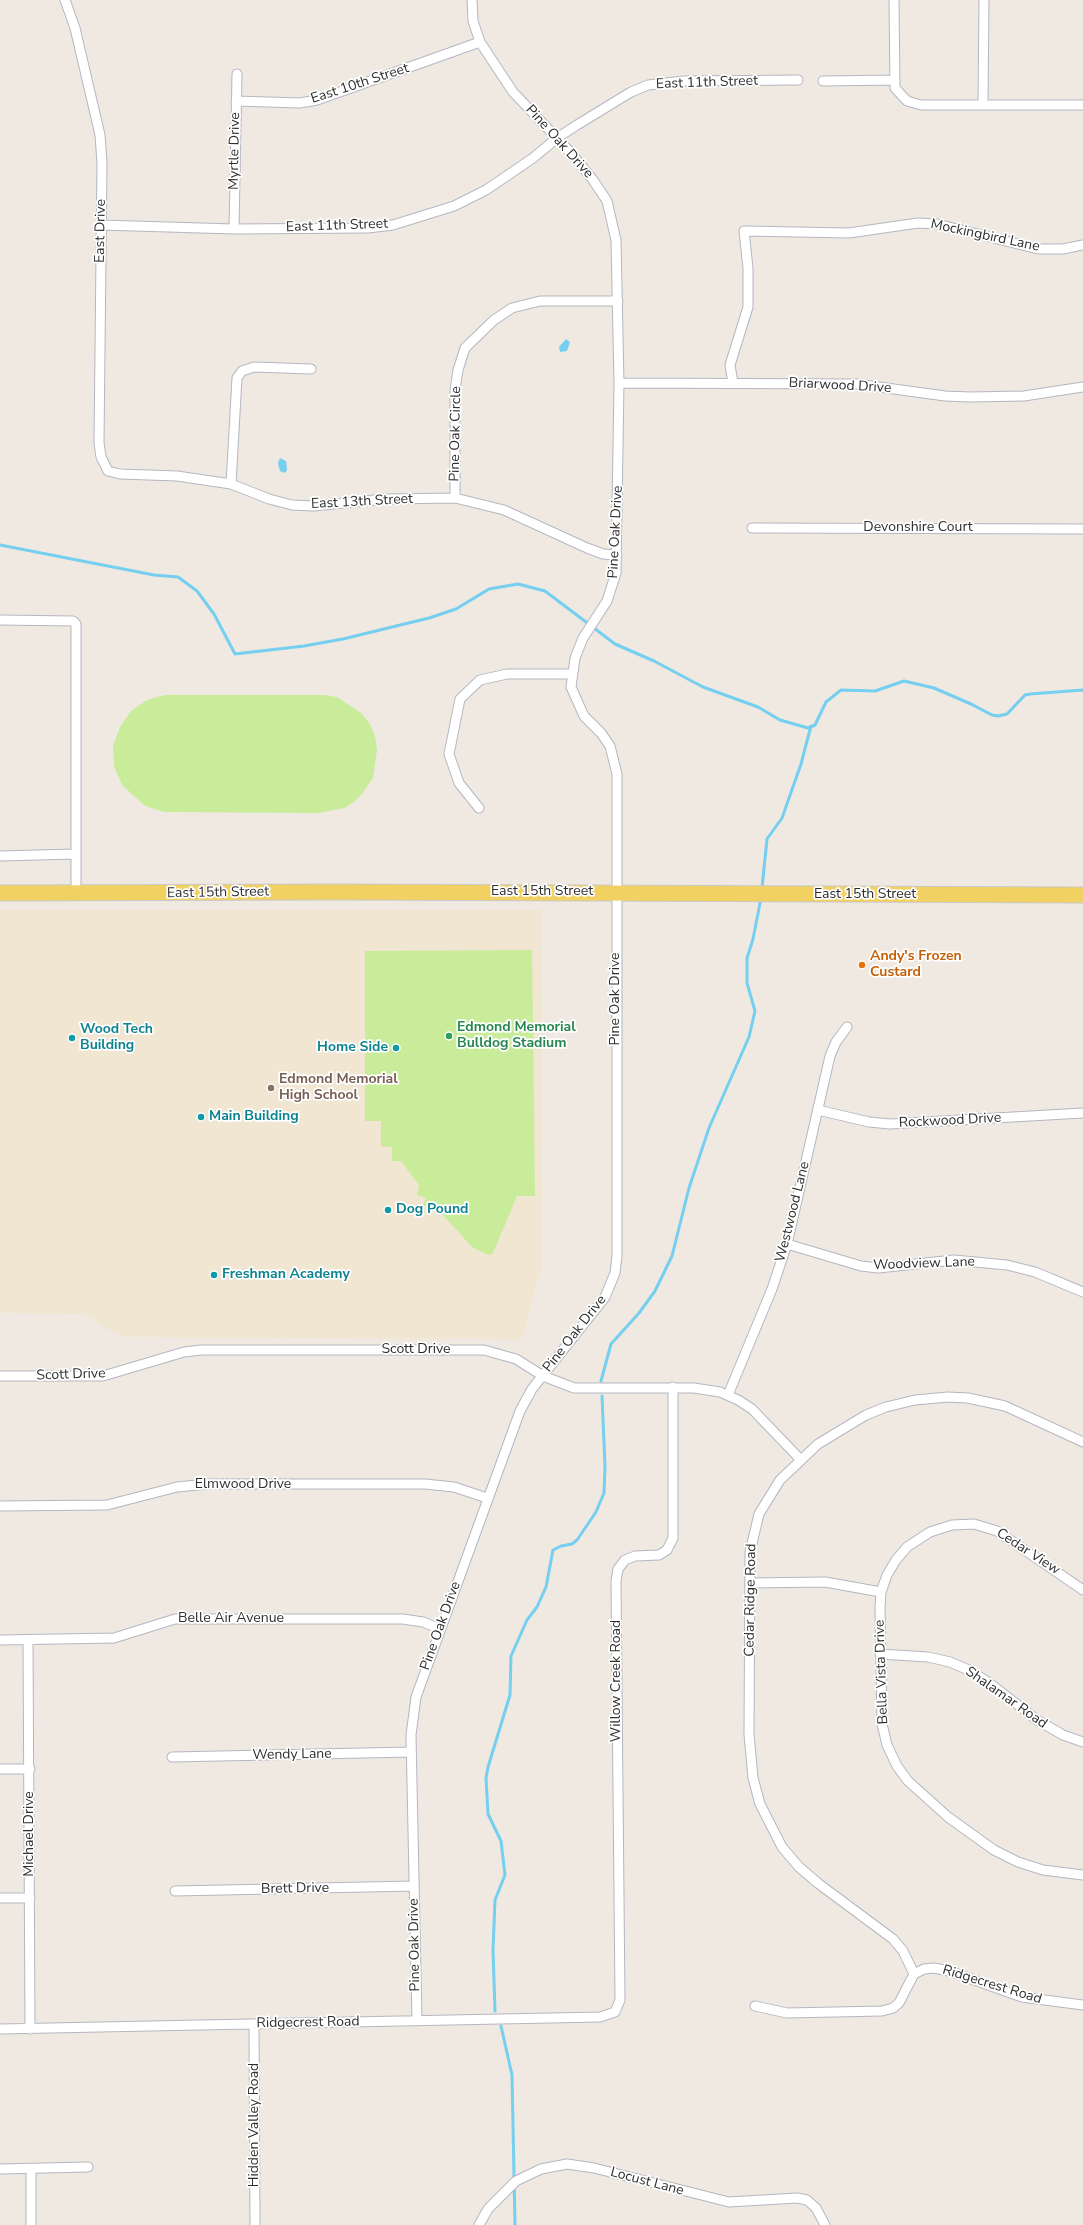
<!DOCTYPE html>
<html>
<head>
<meta charset="utf-8">
<style>
  body { margin:0 }
  canvas { display:block; background:#efe9e1 }
</style>
</head>
<body>
<canvas width="1083" height="2225"></canvas>
<script>
const context = document.querySelector('canvas').getContext('2d');
context.lineJoin = 'round';
function fill(path, color) {
  context.fillStyle = color;
  context.fill(path, 'evenodd');
}
function poly(rows) {
  const path = new Path2D();
  for (const r of rows) {
    path.moveTo(r[0], r[1]);
    for (let i = 2; i < r.length; i += 2) path.lineTo(r[i], r[i + 1]);
  }
  return path;
}
function trace(path, color, width, dash) {
  context.strokeStyle = color;
  context.lineWidth = width;
  context.lineCap = dash ? 'butt' : 'round';
  context.setLineDash(dash || []);
  context.stroke(path);
}
function label(font, color, halo, rows, align = 'center') {
  context.font = font + ' "Nunito Sans",sans-serif';
  context.lineWidth = 3.5;
  context.setLineDash([]);
  context.textBaseline = 'middle';
  context.strokeStyle = halo;
  context.fillStyle = color;
  for (const [text, x, y, turn = 0] of rows) {
    context.save();
    context.translate(x, y);
    context.rotate((+turn || 0) * Math.PI / 180);
    context.textAlign = isNaN(turn) ? turn : align;
    if (halo) context.strokeText(text, 0, 0);
    context.fillText(text, 0, 0);
    context.restore();
  }
}
fill(poly([
  [0,910,542,910,542,1265,522,1339,120,1337,85,1314,0,1313]
]), '#f0e6d1');
fill(poly([
  [165,695,324,695,337,697,361,713,370,724,375,736,377,750,373,778,362,794,354,802,344,808,319,813,164,812,145,806,122,785,114,766,113,746,120,727,131,711,147,700],
  [532,950,535,1196,517,1196,493,1253,489,1255,472,1247,443,1215,423,1205,426,1198,417,1195,419,1185,401,1161,392,1161,392,1147,381,1146,381,1121,365,1121,365,951]
]), '#c9ec9a');
fill(poly([
  [566,339,570,342,567,351,560,352,559,347],
  [280,458,286,461,287,470,285,473,280,471,278,463]
]), '#75cff0');
trace(poly([
  [0,545,154,575,178,577,197,591,214,614,235,654,304,646,343,639,429,618,456,609,489,589,518,584,545,591,615,644,654,661,703,687,758,707,780,720,808,728,815,725,826,702,841,690,875,691,904,681,934,688,971,704,992,715,998,716,1007,714,1025,695,1030,694,1083,690],
  [762,888,767,839,782,818,801,764,811,726],
  [601,1381,611,1344,639,1313,655,1291,672,1256,689,1188,709,1128,749,1037,755,1011,747,983,747,958,753,939,761,898],
  [495,2011,493,1950,495,1900,505,1875,501,1841,488,1814,486,1778,488,1767,510,1695,511,1656,527,1620,537,1607,546,1587,553,1550,561,1546,572,1544,577,1540,596,1512,604,1493,605,1466,602,1396],
  [501,2026,512,2075,515,2225]
]), '#75cff0', 3);
const street = poly([
  [65,0,75,28,100,135,102,163,99,443,101,457,108,471,120,474,177,476,231,484,269,499,292,505,313,506,385,499,455,498,504,510,587,548,603,554,617,555],
  [894,0,895,88,907,101,921,105,983,105],
  [984,0,983,105,1083,105],
  [823,81,894,80],
  [236,101,300,103,317,100,480,42],
  [101,225,234,229,368,228,393,225,454,206,486,190,533,158,557,138,577,125,631,92,648,85,684,81,798,80],
  [234,229,237,74],
  [619,383,857,384,945,396,970,397,1024,396,1083,387],
  [733,383,730,365,748,307,748,268,744,231,849,233,918,223,937,224,1038,249,1063,249,1083,245],
  [231,484,237,378,242,371,254,367,311,369],
  [455,498,455,390,458,370,465,348,494,320,512,308,540,301,618,301],
  [752,528,1083,529],
  [0,620,73,621,76,624,76,893],
  [479,808,459,783,449,754,460,699,480,680,507,674,571,674],
  [0,856,75,854],
  [818,1110,869,1122,890,1124,1083,1113],
  [787,1244,861,1266,878,1268,954,1260,1007,1265,1035,1272,1083,1292],
  [0,1376,103,1376,184,1352,201,1350,484,1350,516,1359,543,1376,574,1388,694,1388,720,1392,738,1400,752,1409,800,1459],
  [728,1395,772,1289,787,1244,830,1056,836,1042,847,1027],
  [0,1506,107,1505,177,1487,208,1484,425,1484,454,1487,487,1498],
  [750,1583,825,1582,881,1592],
  [1083,1590,997,1531,974,1524,952,1525,930,1532,907,1547,896,1560,887,1575,881,1592,880,1607,882,1724,887,1745,897,1766,908,1781,948,1817,994,1850,1018,1862,1043,1870,1083,1875],
  [0,1640,114,1638,175,1619,403,1619,423,1622,440,1629],
  [28,1640,30,2029],
  [880,1654,928,1657,950,1662,971,1671,992,1685,1037,1720,1063,1735,1083,1742],
  [172,1757,411,1752],
  [0,1769,30,1769],
  [175,1891,414,1886],
  [0,1898,30,1898],
  [914,1974,903,1951,893,1939,819,1884,799,1867,782,1847,760,1804,753,1778,749,1734,750,1552,759,1514,780,1480,818,1444,866,1415,886,1407,915,1400,948,1397,968,1398,1005,1406,1083,1442],
  [755,2006,787,2013,882,2011,893,2008,899,2003,914,1974,924,1969,934,1968,949,1971,1022,1997,1083,2005],
  [417,2021,411,1735,416,1697,520,1411,532,1389,605,1297,615,1273,617,1256,617,774,610,746,601,733,584,716,571,687,575,658,583,638,607,601,616,573,619,383,616,240,607,201,593,180,572,154,513,92,480,42,473,21,472,0],
  [254,2024,255,2225],
  [0,2029,600,2017,615,2012,620,2000,616,1581,618,1569,625,1560,635,1556,659,1555,667,1550,673,1538,673,1387],
  [0,2169,88,2167],
  [31,2169,31,2225],
  [479,2225,488,2209,516,2181,541,2169,567,2164,594,2168,729,2202,797,2198,807,2200,816,2208,825,2225]
]);
const primary = poly([
  [0,893,336,892,1083,895]
]);
trace(street, '#b4b7c1', 11);
trace(primary, '#c9c9c9', 17);
trace(street, '#fff', 9);
trace(primary, '#f2d163', 15);
for (const [x, y, r, color] of [
  [862,965,4,"#e8710a"],
  [449,1036,4,"#2e9e5b"],
  [72,1038,4,"#0f9aa8"],
  [396,1048,4,"#0f9aa8"],
  [271,1088,4,"#8d6e63"],
  [201,1117,4,"#0f9aa8"],
  [388,1210,4,"#0f9aa8"],
  [214,1275,4,"#0f9aa8"]
]) {
  const dot = new Path2D();
  dot.arc(x, y, r, 0, 2 * Math.PI);
  context.fillStyle = color;
  context.fill(dot);
  trace(dot, '#fff', 1.5);
}
label('14px', '#2e2e2e', '#fff', [
  ["East 11th Street",707,83,-2],
  ["East 10th Street",360,84,-18],
  ["Pine Oak Drive",559,142,48],
  ["Myrtle Drive",235,151,-89],
  ["East 11th Street",337,226,-2],
  ["East Drive",101,231,-89],
  ["Mockingbird Lane",985,236,12],
  ["Briarwood Drive",840,386,3],
  ["Pine Oak Circle",456,434,-89],
  ["East 13th Street",362,502,-3],
  ["Devonshire Court",918,528],
  ["Pine Oak Drive",616,532,-87],
  ["East 15th Street",542,892],
  ["East 15th Street",218,893,-1],
  ["East 15th Street",865,895],
  ["Pine Oak Drive",616,999,-90],
  ["Rockwood Drive",950,1121,-3],
  ["Westwood Lane",793,1212,-76],
  ["Woodview Lane",924,1264,-2],
  ["Pine Oak Drive",575,1334,-52],
  ["Scott Drive",416,1350],
  ["Scott Drive",71,1375,-2],
  ["Elmwood Drive",243,1485],
  ["Cedar View",1028,1552,33],
  ["Cedar Ridge Road",751,1600,-89],
  ["Belle Air Avenue",231,1619],
  ["Pine Oak Drive",441,1626,-70],
  ["Bella Vista Drive",882,1672,-92],
  ["Willow Creek Road",617,1681,-90],
  ["Shalamar Road",1006,1698,35],
  ["Wendy Lane",292,1755,-1],
  ["Michael Drive",30,1834,-90],
  ["Brett Drive",295,1889,-1],
  ["Pine Oak Drive",415,1945,-91],
  ["Ridgecrest Road",992,1985,17],
  ["Ridgecrest Road",308,2023,-1],
  ["Hidden Valley Road",255,2125,-90],
  ["Locust Lane",647,2182,15]
]);
label('bold 14px', '#c56008', '#fff', [
  ["Andy's Frozen",870,957],
  ["Custard",870,973]
], 'left');
label('bold 14px', '#27864d', '#fff', [
  ["Edmond Memorial",457,1028],
  ["Bulldog Stadium",457,1044]
], 'left');
label('bold 14px', '#0d838f', '#fff', [
  ["Wood Tech",80,1030],
  ["Building",80,1046],
  ["Home Side",388,1048,"right"],
  ["Main Building",209,1117],
  ["Dog Pound",396,1210],
  ["Freshman Academy",222,1275]
], 'left');
label('bold 14px', '#785e54', '#fff', [
  ["Edmond Memorial",279,1080],
  ["High School",279,1096]
], 'left');
</script>
</body>
</html>
